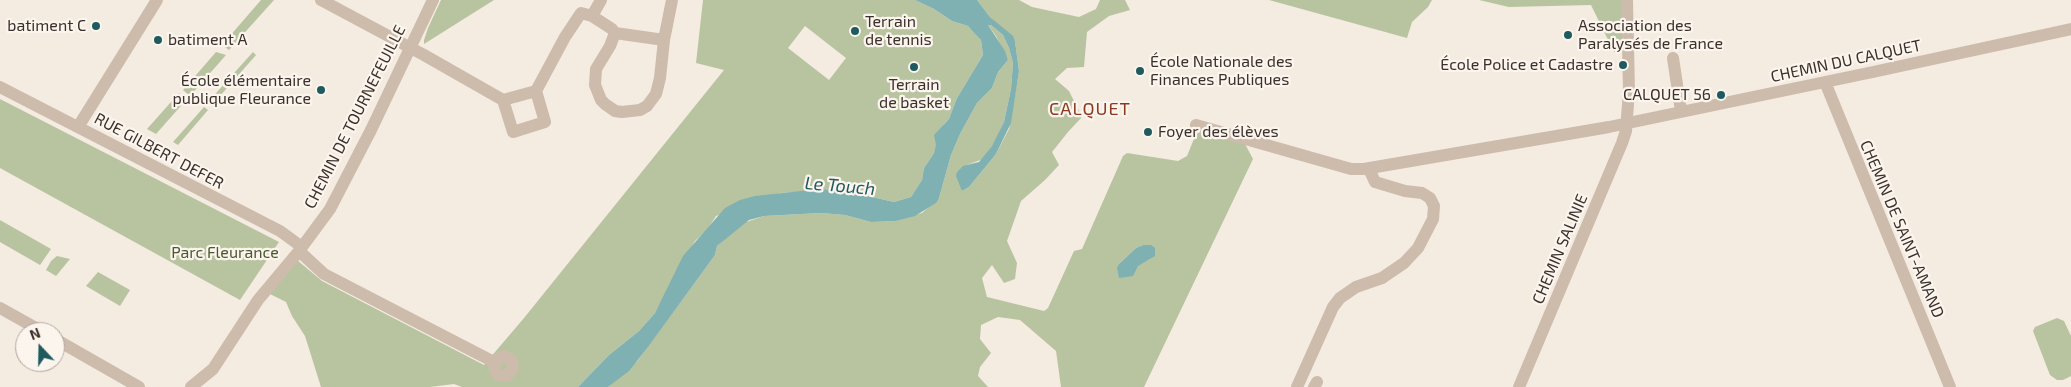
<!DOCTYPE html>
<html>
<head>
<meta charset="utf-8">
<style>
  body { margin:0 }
  #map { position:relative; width:2071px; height:387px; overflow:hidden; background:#f4ebe1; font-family:"Exo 2",sans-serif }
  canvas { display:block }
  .north { position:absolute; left:15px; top:322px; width:50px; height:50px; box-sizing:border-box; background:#fbf5ee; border:1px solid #aea6a0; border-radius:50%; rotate:339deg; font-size:14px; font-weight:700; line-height:20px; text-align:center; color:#3b302b }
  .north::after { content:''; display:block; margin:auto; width:18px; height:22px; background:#1f5a5e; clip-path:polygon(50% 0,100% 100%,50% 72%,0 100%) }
</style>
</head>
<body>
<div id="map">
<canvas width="2071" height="387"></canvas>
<div class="north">N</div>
</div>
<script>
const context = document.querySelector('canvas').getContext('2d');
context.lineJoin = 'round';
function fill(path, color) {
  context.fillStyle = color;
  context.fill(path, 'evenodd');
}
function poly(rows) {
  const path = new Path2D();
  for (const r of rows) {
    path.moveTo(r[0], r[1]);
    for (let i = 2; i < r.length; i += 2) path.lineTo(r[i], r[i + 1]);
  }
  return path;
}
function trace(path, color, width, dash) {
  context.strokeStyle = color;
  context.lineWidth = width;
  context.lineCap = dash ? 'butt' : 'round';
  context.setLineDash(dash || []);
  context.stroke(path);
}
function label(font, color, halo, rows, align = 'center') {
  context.font = font + ' "Exo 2",sans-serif';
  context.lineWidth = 4.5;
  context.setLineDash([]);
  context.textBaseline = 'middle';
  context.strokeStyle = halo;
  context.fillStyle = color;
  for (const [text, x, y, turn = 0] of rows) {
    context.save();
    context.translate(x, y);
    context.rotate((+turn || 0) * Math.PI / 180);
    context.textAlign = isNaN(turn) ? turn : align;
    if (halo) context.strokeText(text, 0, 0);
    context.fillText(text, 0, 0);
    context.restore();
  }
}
fill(poly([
  [261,0,274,0,229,50,222,45],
  [441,0,494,0,424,44,424,40,428,28],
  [703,0,915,0,934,9,952,21,968,26,974,31,981,40,983,55,957,98,949,119,944,124,934,153,924,168,922,180,911,197,894,202,850,192,833,190,780,193,716,216,707,230,695,241,655,313,639,331,609,355,578,387,462,387,454,384,430,387,321,387,305,336,292,316,286,302,268,293,297,260,322,281,484,365,524,318,724,70,696,63],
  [805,26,846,58,829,80,788,48],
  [977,0,1019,0,1032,7,1079,17,1096,9,1100,0,1125,0,1130,10,1109,16,1087,32,1084,67,1067,68,1055,79,1069,91,1082,117,1068,132,1052,152,1059,165,1045,180,1021,201,1007,241,1017,263,1015,279,1004,283,992,265,982,278,987,297,1044,311,1048,308,1074,251,1082,249,1123,156,1127,153,1178,161,1187,156,1196,134,1203,131,1245,144,1253,159,1144,387,1061,387,1056,351,1020,320,998,317,981,325,980,339,991,353,980,367,978,376,988,387,608,387,638,360,715,255,717,246,743,223,764,216,821,213,845,215,871,222,896,221,922,213,939,198,951,155,960,134,977,103,992,88,998,72,1008,60,996,36,988,25,991,25,1003,35,1009,48,1013,63,1011,89,1004,122,995,142,983,159,967,165,962,191,969,187,996,154,1009,129,1019,71,1015,41,990,17],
  [1143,245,1151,245,1150,259,1118,274,1119,264,1136,248],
  [1269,0,1432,0,1428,7,1412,22,1407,38],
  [1479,0,1622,0,1623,52,1614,52,1591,5,1509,7],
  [216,52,226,55,190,96,183,90],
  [253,52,256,55,212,105,208,102],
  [179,93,186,100,156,134,147,129],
  [0,99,279,242,240,300,0,168],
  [204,107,208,110,178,145,173,142],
  [0,220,51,249,40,265,0,242],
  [57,256,70,259,56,276,46,270,51,261],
  [98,272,130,290,120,306,86,286],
  [2057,318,2064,321,2071,336,2071,376,2063,380,2057,380,2050,375,2033,331,2035,327]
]), '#b8c4a0');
fill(poly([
  [915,0,977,0,990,17,1013,36,1015,41,1019,71,1011,123,996,154,969,187,962,191,956,176,957,172,963,166,979,162,992,146,1004,122,1011,89,1013,63,1009,48,1003,35,991,25,988,25,1005,51,1008,60,998,72,992,88,977,103,960,134,951,155,939,198,936,203,915,216,896,221,871,222,845,215,821,213,764,216,749,220,717,246,715,255,648,347,629,371,608,387,578,387,609,355,639,331,655,313,683,256,725,208,740,200,755,196,819,189,850,192,894,202,911,197,922,180,924,168,934,153,936,145,934,135,949,119,957,98,983,55,981,40,968,26,952,21,934,9],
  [1143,245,1151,245,1155,248,1155,256,1138,266,1133,276,1119,278,1117,268,1119,264,1136,248]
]), '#7fb0b2');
trace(poly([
  [321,0,424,55,503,100,513,132,545,122,536,91,503,100],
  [592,16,601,0],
  [615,33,610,46,596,69,595,85,601,100,605,104,615,111,622,112,640,110,647,106,656,94,660,78,664,40],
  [1673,58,1681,111],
  [1825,82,1950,387],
  [0,87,280,231,302,247],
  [536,91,565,37,581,13,592,16,612,29,615,33,664,40,672,0],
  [1196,125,1351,169,1364,169,1609,127,1873,72,2071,29],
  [78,127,157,0],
  [299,251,324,274,494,362,495,371,498,375,507,376,513,368,512,362,509,358,503,356,494,362],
  [0,308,43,332],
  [55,339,139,387],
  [191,387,213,369,258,300,299,251,330,209,371,130,433,0],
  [1297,387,1333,307,1340,298,1356,287,1382,278,1404,263,1418,248,1433,219,1434,206,1430,198,1422,193,1405,191,1375,182,1369,169],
  [1314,387,1317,382],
  [1519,387,1622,143,1626,131,1629,91,1627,0]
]), '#cdbbac', 12);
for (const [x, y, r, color] of [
  [96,26,5,"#1f5a5e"],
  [855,31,5,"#1f5a5e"],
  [1568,35,5,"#1f5a5e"],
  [158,40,5,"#1f5a5e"],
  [1623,65,5,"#1f5a5e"],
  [914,67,5,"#1f5a5e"],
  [1140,71,5,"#1f5a5e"],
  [321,90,5,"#1f5a5e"],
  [1721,95,5,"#1f5a5e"],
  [1148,132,5,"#1f5a5e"]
]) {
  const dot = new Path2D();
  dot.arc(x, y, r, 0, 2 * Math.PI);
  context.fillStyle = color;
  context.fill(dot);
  trace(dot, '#fbf5ee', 2);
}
label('16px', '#3b302b', '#fbf5ee', [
  ["Terrain",865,22],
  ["de tennis",865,40],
  ["batiment C",86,26,"right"],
  ["Association des",1578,26],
  ["Paralysés de France",1578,44],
  ["batiment A",168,40],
  ["École Nationale des",1150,62],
  ["Finances Publiques",1150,80],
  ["École Police et Cadastre",1613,65,"right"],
  ["École élémentaire",311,81,"right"],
  ["publique Fleurance",311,99,"right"],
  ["Terrain",914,85,"center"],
  ["de basket",914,103,"center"],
  ["CALQUET 56",1711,95,"right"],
  ["Foyer des élèves",1158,132]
], 'left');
label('16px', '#3b302b', '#fbf5ee', [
  ["CHEMIN DU CALQUET",1846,61,-12],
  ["CHEMIN DE TOURNEFEUILLE",355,117,-63],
  ["RUE GILBERT DEFER",159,151,28],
  ["CHEMIN DE SAINT-AMAND",1902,229,67],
  ["CHEMIN SALINIE",1560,249,-67]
]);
label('16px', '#4a5a2e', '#fbf5ee', [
  ["Parc Fleurance",225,253]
]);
context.letterSpacing = '1px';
label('18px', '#8c3b22', '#fbf5ee', [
  ["CALQUET",1090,109]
]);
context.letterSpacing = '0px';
label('italic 18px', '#1f5a5e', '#fbf5ee', [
  ["Le Touch",840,186,5]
]);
</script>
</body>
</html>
